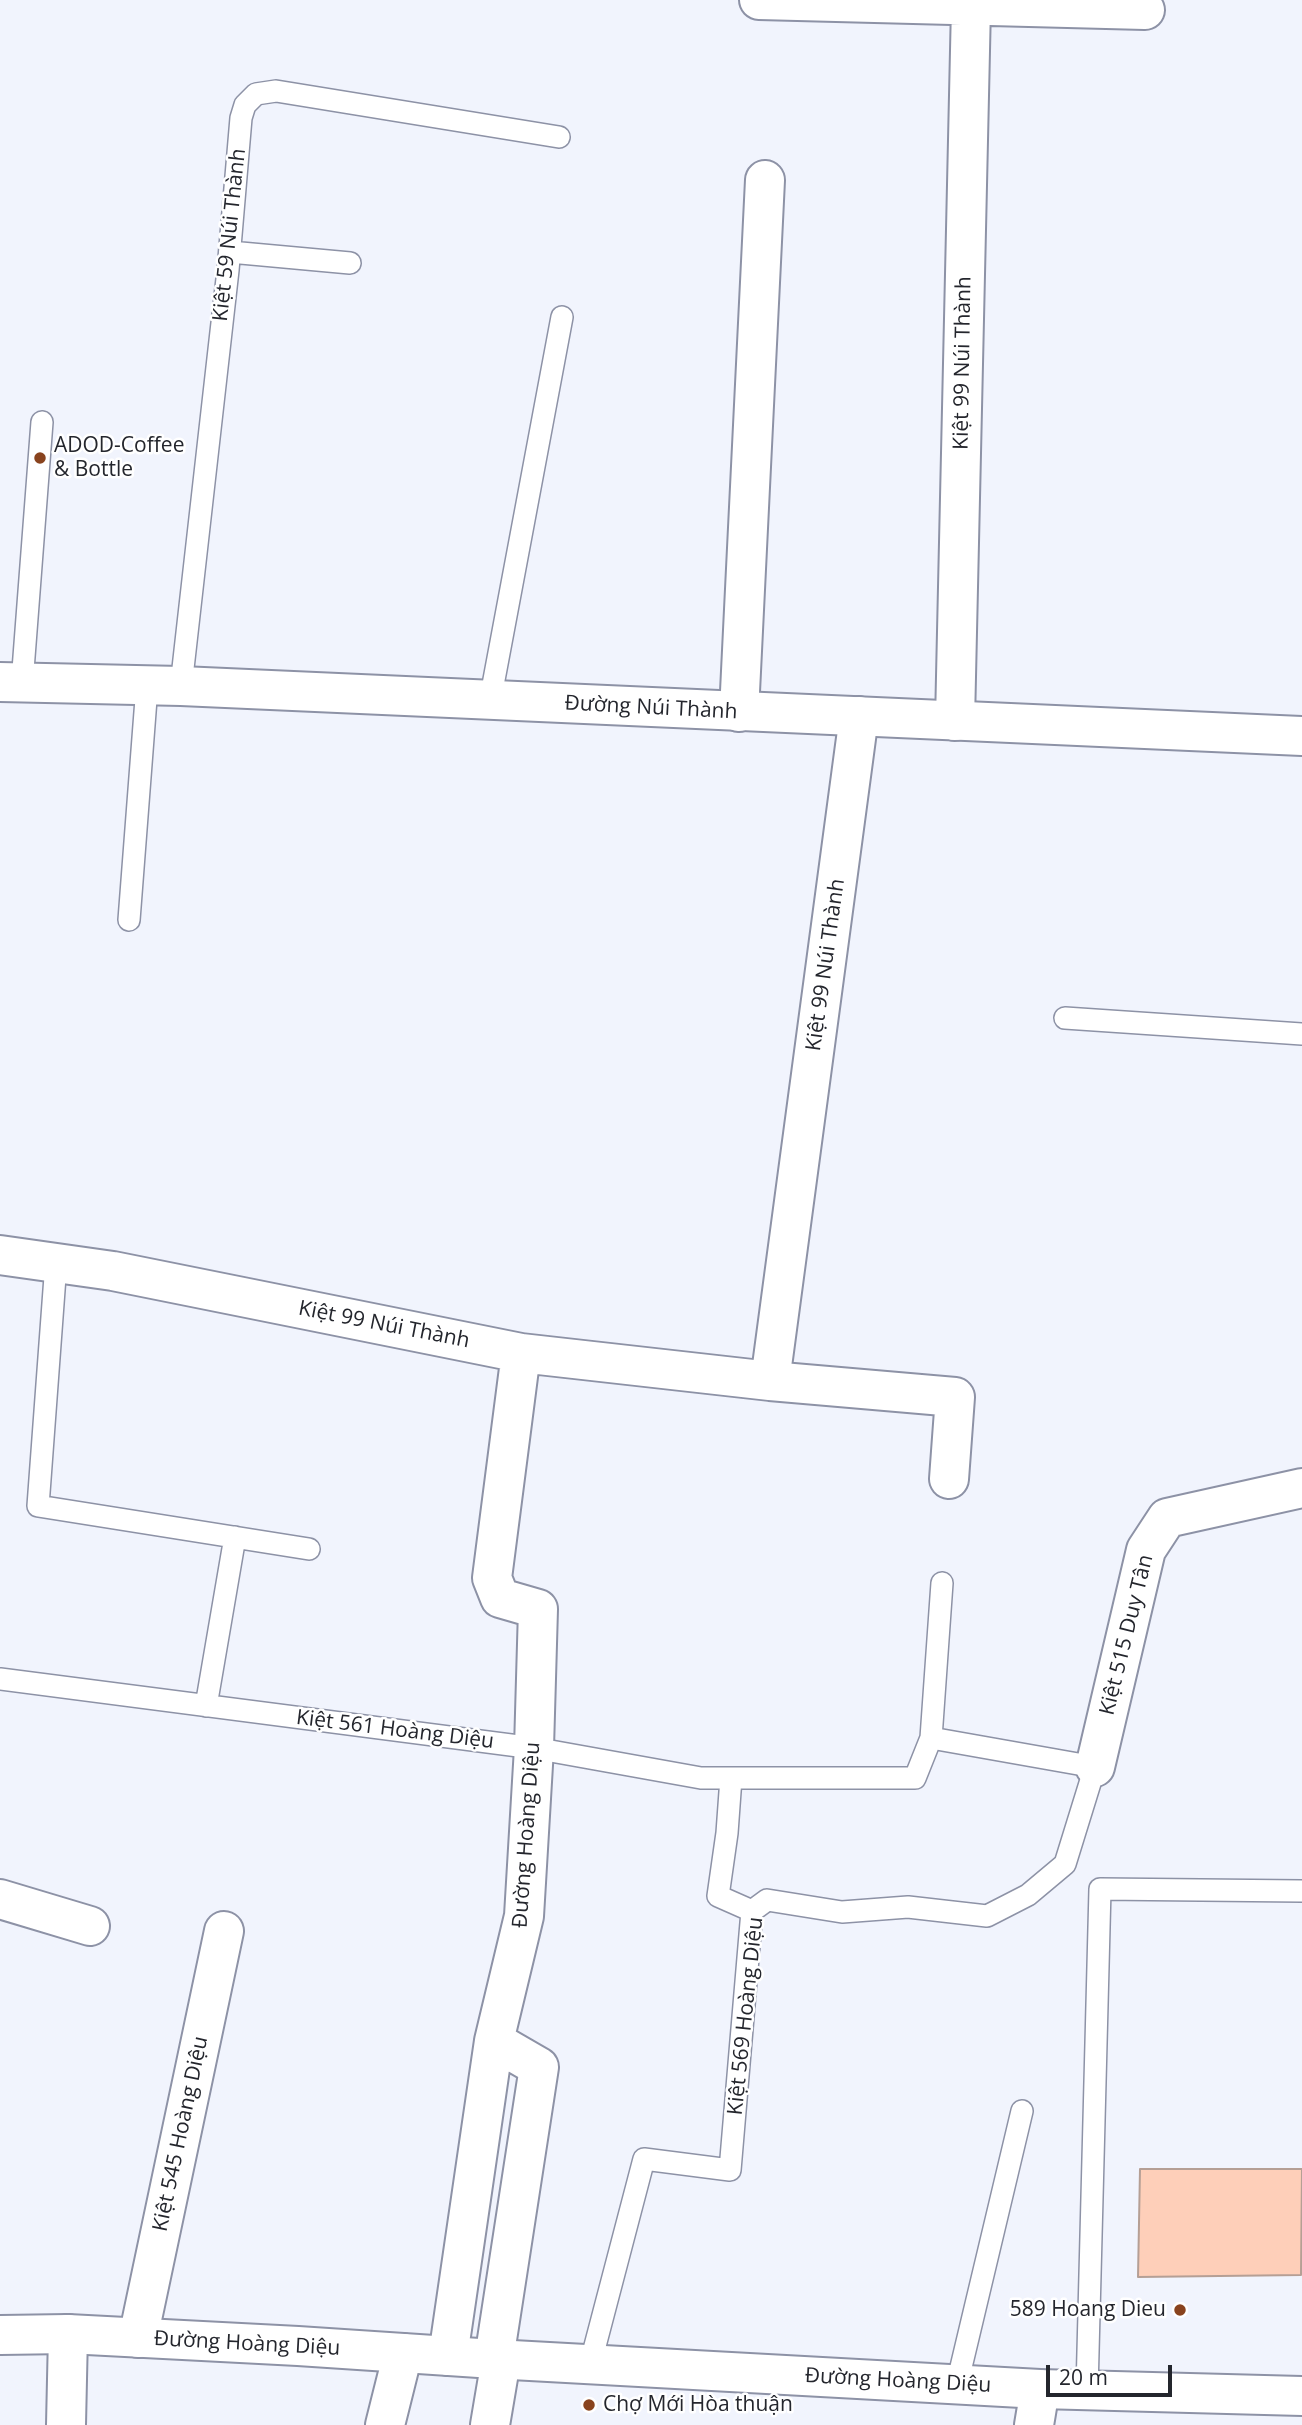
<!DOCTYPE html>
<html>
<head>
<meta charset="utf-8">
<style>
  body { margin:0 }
  #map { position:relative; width:1302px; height:2425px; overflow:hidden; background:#f1f4fd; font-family:"Open Sans",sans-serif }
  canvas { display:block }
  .scale { position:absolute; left:1046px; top:2365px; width:126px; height:32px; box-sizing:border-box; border:4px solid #24262d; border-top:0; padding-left:9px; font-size:21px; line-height:24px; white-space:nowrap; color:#24262d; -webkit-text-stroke:5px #fff; paint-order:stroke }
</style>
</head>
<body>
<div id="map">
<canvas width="1302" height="2425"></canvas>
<div class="scale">20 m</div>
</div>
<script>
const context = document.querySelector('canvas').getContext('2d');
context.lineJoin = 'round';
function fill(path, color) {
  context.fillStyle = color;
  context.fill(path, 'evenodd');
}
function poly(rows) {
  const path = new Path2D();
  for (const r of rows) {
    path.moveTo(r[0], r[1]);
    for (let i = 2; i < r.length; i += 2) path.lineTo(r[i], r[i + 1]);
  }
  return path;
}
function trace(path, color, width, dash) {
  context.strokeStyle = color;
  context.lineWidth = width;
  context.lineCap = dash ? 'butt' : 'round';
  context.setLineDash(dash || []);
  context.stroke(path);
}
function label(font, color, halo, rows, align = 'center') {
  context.font = font + ' "Open Sans",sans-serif';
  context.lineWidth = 5;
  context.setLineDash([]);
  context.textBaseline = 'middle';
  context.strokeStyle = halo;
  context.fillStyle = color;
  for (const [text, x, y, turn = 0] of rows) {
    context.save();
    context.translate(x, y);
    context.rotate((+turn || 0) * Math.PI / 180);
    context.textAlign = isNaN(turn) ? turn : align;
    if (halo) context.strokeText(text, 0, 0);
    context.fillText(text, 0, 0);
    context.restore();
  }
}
const building = poly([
  [1140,2169,1302,2169,1301,2275,1138,2277,1140,2169]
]);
fill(building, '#fecfb9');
trace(building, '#b59f95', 2);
const service = poly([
  [230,252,350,263],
  [22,683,42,422],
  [181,686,228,270,241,118,245,105,256,94,276,91,559,137],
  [490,701,562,317],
  [129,920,147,686],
  [1065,1018,1302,1034],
  [56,1263,38,1506,309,1549],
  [0,1679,534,1748,701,1778,915,1778,931,1738,1095,1767,1065,1864,1028,1895,987,1916,908,1907,842,1912,767,1900,752,1911,730,2170,644,2159,590,2365],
  [206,1706,235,1537],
  [931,1738,942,1583],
  [731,1778,727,1833,718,1896,752,1911],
  [957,2384,1022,2111],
  [1087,2390,1100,1889,1302,1891]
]);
const minor = poly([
  [759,0,1145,10],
  [739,712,765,180],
  [955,721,971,6],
  [0,1255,113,1271,521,1353,770,1381,955,1397,949,1479],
  [770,1381,859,716],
  [1095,1767,1146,1550,1167,1518,1302,1488],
  [0,1899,90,1926],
  [138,2338,224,1931],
  [448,2356,494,2041],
  [494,2359,539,2067,494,2041,524,1916,534,1748,538,1609,500,1598,492,1578,521,1353],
  [66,2425,68,2334],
  [385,2425,403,2353],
  [490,2425,501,2360],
  [1034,2425,1040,2389]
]);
const secondary = poly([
  [0,682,181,686,1302,736],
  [0,2335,68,2334,298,2346,494,2359,1040,2389,1302,2396]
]);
trace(service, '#8d92a6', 24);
trace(minor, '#8d92a6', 42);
trace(secondary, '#8d92a6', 42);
trace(service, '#fff', 21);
trace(minor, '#fff', 38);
trace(secondary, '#fff', 38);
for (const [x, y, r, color] of [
  [40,458,7,"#89431e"],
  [1180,2310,7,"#89431e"],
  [589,2405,7,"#89431e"]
]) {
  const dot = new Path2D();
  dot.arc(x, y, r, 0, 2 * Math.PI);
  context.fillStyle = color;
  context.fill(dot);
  trace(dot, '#fff', 2.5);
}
label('21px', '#24262d', '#fff', [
  ["Kiệt 59 Núi Thành",230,235,-84],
  ["Kiệt 99 Núi Thành",963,363,-89],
  ["Đường Núi Thành",651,708,3],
  ["Kiệt 99 Núi Thành",826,965,-82],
  ["Kiệt 99 Núi Thành",384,1325,11],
  ["Kiệt 515 Duy Tân",1127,1635,-76],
  ["Kiệt 561 Hoàng Diệu",395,1730,7],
  ["Đường Hoàng Diệu",527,1835,-86],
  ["Kiệt 569 Hoàng Diệu",746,2016,-84],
  ["Kiệt 545 Hoàng Diệu",181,2134,-78],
  ["Đường Hoàng Diệu",247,2344,3],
  ["Đường Hoàng Diệu",898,2381,3]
]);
label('21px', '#24262d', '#fff', [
  ["ADOD-Coffee",54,446],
  ["& Bottle",54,470],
  ["589 Hoang Dieu",1166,2310,"right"],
  ["Chợ Mới Hòa thuận",603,2405]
], 'left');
</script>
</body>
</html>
